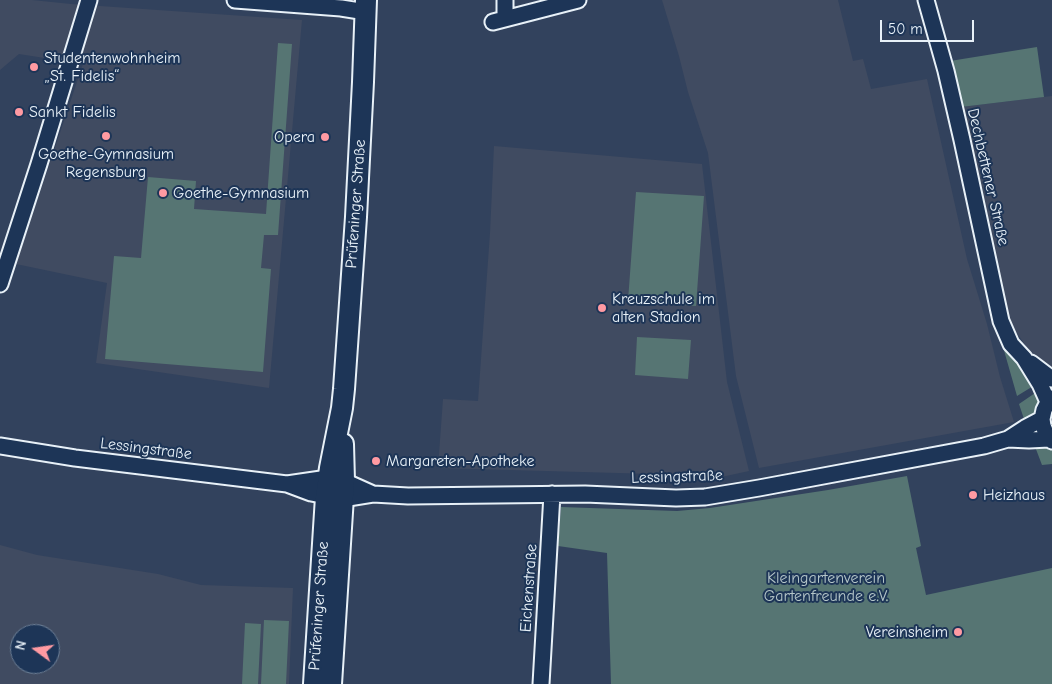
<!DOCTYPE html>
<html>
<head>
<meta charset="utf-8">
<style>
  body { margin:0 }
  #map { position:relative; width:1052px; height:684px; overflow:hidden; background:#32425d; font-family:"Comic Neue",sans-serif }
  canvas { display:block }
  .north { position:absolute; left:10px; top:624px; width:50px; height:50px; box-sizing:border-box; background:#1d3557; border:1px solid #6e8097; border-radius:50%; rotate:284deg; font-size:14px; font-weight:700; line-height:20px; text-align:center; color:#e8f1f8 }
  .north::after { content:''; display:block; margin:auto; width:18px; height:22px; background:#ff9aa2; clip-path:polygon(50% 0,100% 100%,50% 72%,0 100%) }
  .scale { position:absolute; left:880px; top:20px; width:94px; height:22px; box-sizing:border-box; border:2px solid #e8f1f8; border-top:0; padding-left:6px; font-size:15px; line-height:18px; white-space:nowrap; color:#e8f1f8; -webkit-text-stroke:4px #1d3557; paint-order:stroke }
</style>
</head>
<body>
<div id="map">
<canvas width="1052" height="684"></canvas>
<div class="north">N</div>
<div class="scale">50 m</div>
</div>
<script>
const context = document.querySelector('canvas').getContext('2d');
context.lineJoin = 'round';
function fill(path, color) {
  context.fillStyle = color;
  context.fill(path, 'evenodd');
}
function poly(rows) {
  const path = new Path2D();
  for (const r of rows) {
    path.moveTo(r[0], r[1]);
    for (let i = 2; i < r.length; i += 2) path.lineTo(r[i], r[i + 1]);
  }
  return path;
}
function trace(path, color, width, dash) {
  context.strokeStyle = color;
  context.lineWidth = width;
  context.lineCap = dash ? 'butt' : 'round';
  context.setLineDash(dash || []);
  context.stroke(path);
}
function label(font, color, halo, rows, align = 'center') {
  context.font = font + ' "Comic Neue",sans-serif';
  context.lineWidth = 4;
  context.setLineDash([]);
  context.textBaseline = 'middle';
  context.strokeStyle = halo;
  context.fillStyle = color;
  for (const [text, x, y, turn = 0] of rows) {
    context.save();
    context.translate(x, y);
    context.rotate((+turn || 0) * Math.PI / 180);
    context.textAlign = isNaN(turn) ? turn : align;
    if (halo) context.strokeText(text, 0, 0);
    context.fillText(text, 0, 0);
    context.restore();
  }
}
fill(poly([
  [0,0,32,0,71,4,302,20,269,388,96,363,107,283,16,264,83,64,19,54,0,70],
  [662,0,838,0,853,61,863,59,871,89,927,79,967,259,987,324,1000,377,1014,422,759,468,736,376,708,153,688,92,679,56],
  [1052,96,1052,373,1026,346,1016,332,1008,315,961,107],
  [494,146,702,164,727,382,749,471,726,476,438,468,443,399,478,401,490,233],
  [0,545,37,555,158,574,201,585,293,588,289,684,0,684],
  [20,634,50,634,50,664,20,664]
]), '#404b61');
fill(poly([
  [278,43,292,44,278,235,264,235,261,268,271,269,263,372,105,359,114,256,141,258,148,177,196,181,194,209,266,214],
  [1037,47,1044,97,961,107,950,61],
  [636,192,704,196,696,306,628,301],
  [637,337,691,340,688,379,635,375],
  [1001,340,1010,355,1028,374,1035,385,1017,396],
  [1038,391,1039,399,1037,408,1033,415,1025,422,1019,404],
  [1034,444,1045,446,1052,450,1052,464,1042,465],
  [907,476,921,546,916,548,926,595,1052,568,1052,684,611,684,607,553,558,546,561,507,677,511,710,508,828,490],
  [264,620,289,621,286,684,261,684],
  [245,623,261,624,258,684,242,684]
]), '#567573');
const street = poly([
  [235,0,341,8,366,12],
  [505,0,505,18],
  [926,0,946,71,962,140,1001,321,1011,344,1024,358,1040,384,1048,402],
  [493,22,578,0],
  [0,284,39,164,89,0],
  [1031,363,1052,379],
  [1052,398,1048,402,1044,410,1042,419,1043,426,1046,433,1052,441],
  [1008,439,1025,428,1042,419],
  [0,446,75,458,287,484,311,493,342,499,373,494,408,496,585,494,676,498,705,497,759,488,984,446,1008,439,1029,440,1049,439],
  [287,484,328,478,344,481,373,494],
  [541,684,552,494]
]);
const secondary = poly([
  [314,684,326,497,330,468,342,408,344,389,356,217,363,82,366,0],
  [331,684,344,481,343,444]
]);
trace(street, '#e8f1f8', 19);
trace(secondary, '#e8f1f8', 24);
trace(street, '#1d3557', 15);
trace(secondary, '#1d3557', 20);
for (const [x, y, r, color] of [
  [34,67,5,"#ff9aa2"],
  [19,112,5,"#ff9aa2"],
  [106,136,5,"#ff9aa2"],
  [325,137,5,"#ff9aa2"],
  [163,193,5,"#ff9aa2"],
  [602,308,5,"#ff9aa2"],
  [376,461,5,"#ff9aa2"],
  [973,495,5,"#ff9aa2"],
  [958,632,5,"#ff9aa2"]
]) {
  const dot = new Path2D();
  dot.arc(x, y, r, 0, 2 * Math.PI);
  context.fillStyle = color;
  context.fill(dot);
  trace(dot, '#1d3557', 2);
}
label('16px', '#e8f1f8', '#1d3557', [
  ["Studentenwohnheim",44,58],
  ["„St. Fidelis“",44,76],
  ["Sankt Fidelis",29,112],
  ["Opera",315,137,"right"],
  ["Goethe-Gymnasium",106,154,"center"],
  ["Regensburg",106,172,"center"],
  ["Goethe-Gymnasium",173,193],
  ["Kreuzschule im",612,299],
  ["alten Stadion",612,317],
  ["Margareten-Apotheke",386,461],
  ["Heizhaus",983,495],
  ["Vereinsheim",948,632,"right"]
], 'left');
label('16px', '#e8f1f8', '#1d3557', [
  ["Dechbettener Straße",988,177,77],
  ["Prüfeninger Straße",356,204,-86],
  ["Lessingstraße",146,449,7],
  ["Lessingstraße",677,477,-2],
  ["Eichenstraße",529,588,-86],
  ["Prüfeninger Straße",319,606,-86]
]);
label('16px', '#b5c6c9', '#1d3557', [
  ["Kleingartenverein",826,578],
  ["Gartenfreunde e.V.",826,596]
]);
</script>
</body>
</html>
